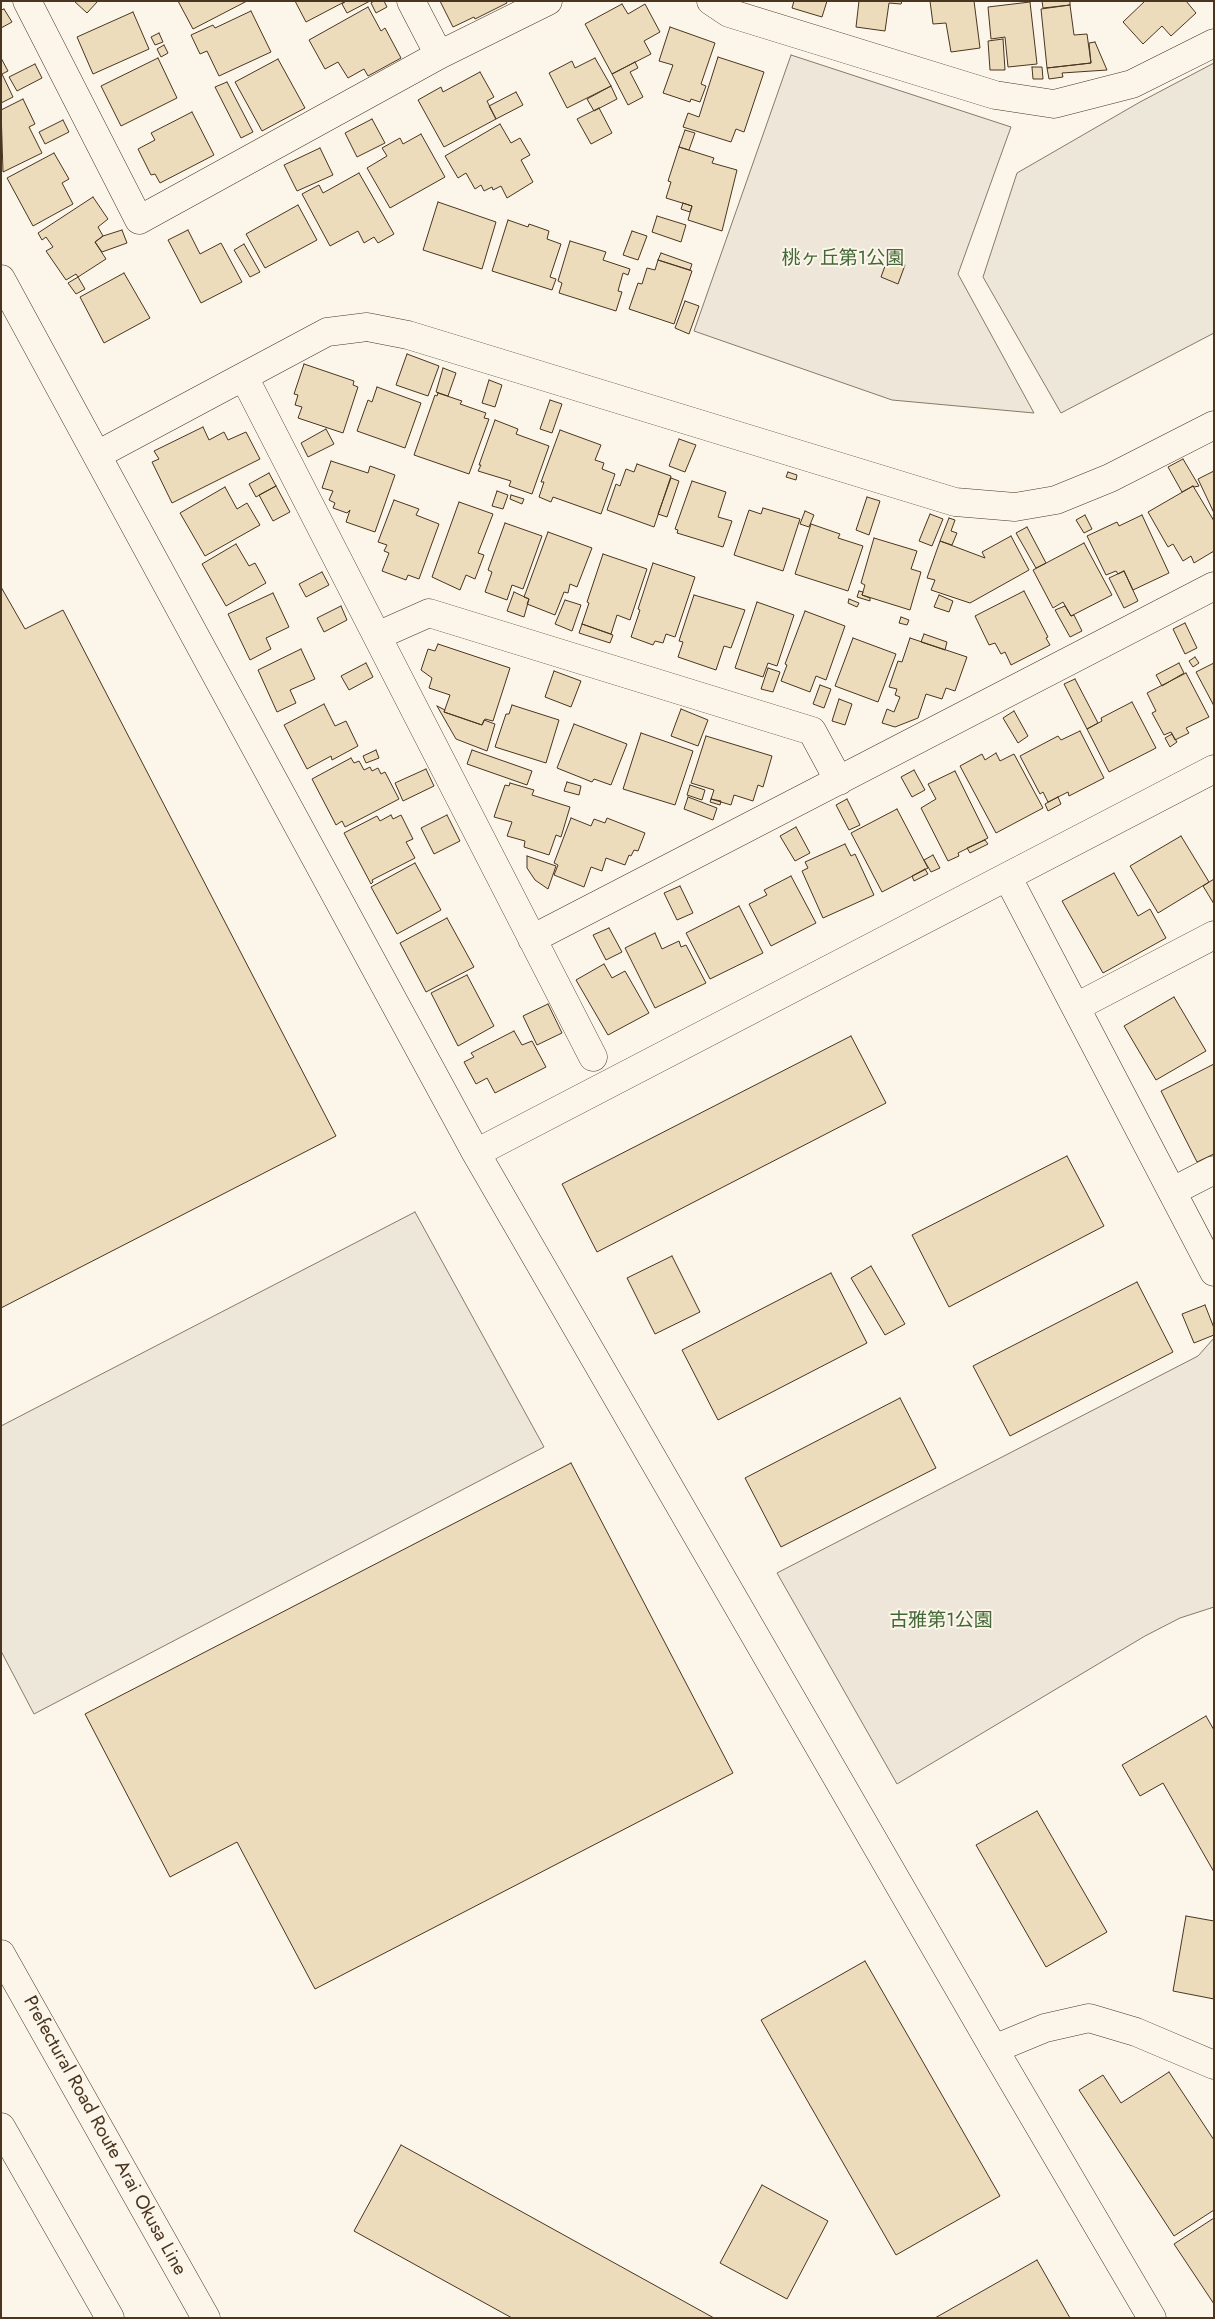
<!DOCTYPE html>
<html>
<head>
<meta charset="utf-8">
<style>
  body { margin:0 }
  #map { position:relative; width:1215px; height:2319px; overflow:hidden; background:#fbf6e9; font-family:Jost,sans-serif }
  canvas { display:block }
  .frame { position:absolute; inset:0; border:2px solid #4a3520; pointer-events:none }
</style>
</head>
<body>
<div id="map">
<canvas width="1215" height="2319"></canvas>
<div class="frame"></div>
</div>
<script>
const context = document.querySelector('canvas').getContext('2d');
context.lineJoin = 'round';
function fill(path, color) {
  context.fillStyle = color;
  context.fill(path, 'evenodd');
}
function poly(rows) {
  const path = new Path2D();
  for (const r of rows) {
    path.moveTo(r[0], r[1]);
    for (let i = 2; i < r.length; i += 2) path.lineTo(r[i], r[i + 1]);
  }
  return path;
}
function trace(path, color, width, dash) {
  context.strokeStyle = color;
  context.lineWidth = width;
  context.lineCap = dash ? 'butt' : 'round';
  context.setLineDash(dash || []);
  context.stroke(path);
}
function label(font, color, halo, rows, align = 'center') {
  context.font = font + ' Jost,"Noto Sans JP",sans-serif';
  context.lineWidth = 4;
  context.setLineDash([]);
  context.textBaseline = 'middle';
  context.strokeStyle = halo;
  context.fillStyle = color;
  for (const [text, x, y, turn = 0] of rows) {
    context.save();
    context.translate(x, y);
    context.rotate((+turn || 0) * Math.PI / 180);
    context.textAlign = isNaN(turn) ? turn : align;
    if (halo) context.strokeText(text, 0, 0);
    context.fillText(text, 0, 0);
    context.restore();
  }
}
const green = poly([
  [791,55,1011,127,958,274,1034,413,892,400,694,331,791,55],
  [1214,1338,1214,1607,1180,1618,1145,1636,897,1784,777,1573,1198,1356,1214,1338]
]);
fill(green, '#ede6d9');
trace(green, '#887966', 1);
const parking = poly([
  [1214,63,1214,333,1061,413,983,277,1017,173,1140,102,1214,63],
  [415,1212,544,1447,34,1714,1,1651,1,1426,415,1212]
]);
fill(parking, '#ede7d9');
trace(parking, '#887966', 1);
const building = poly([
  [74,1,98,1,87,13,74,1],
  [178,1,247,1,193,29,178,1],
  [295,1,346,1,306,22,295,1],
  [346,1,370,1,347,13,342,4,346,1],
  [374,1,384,1,387,7,376,13,371,3,374,1],
  [440,1,506,1,507,3,475,19,474,17,453,27,440,1],
  [794,1,827,1,822,17,792,8,794,1],
  [859,1,902,1,901,4,889,3,885,31,856,27,859,1],
  [930,1,974,1,980,48,951,52,946,23,933,24,930,1],
  [1042,1,1070,1,1070,5,1043,8,1042,1],
  [1145,1,1186,1,1196,13,1171,36,1162,26,1143,44,1123,22,1145,1],
  [1030,2,1037,64,1008,67,1005,37,991,39,988,7,1030,2],
  [622,4,628,14,645,4,660,32,644,41,651,54,612,74,585,24,622,4],
  [1070,5,1074,35,1087,34,1091,63,1047,68,1041,9,1070,5],
  [368,7,381,31,385,28,401,58,368,76,364,69,348,78,338,62,325,69,309,40,368,7],
  [4,9,12,22,1,28,1,10,4,9],
  [251,11,271,52,219,76,207,51,200,54,191,35,213,25,215,28,251,11],
  [133,12,149,49,93,74,77,37,133,12],
  [670,27,715,43,701,84,706,86,700,102,691,99,690,102,663,93,673,65,659,61,670,27],
  [159,33,163,42,155,45,151,37,159,33],
  [1003,39,1005,70,990,70,988,41,1003,39],
  [1095,42,1107,70,1062,73,1063,77,1049,79,1047,68,1091,63,1089,43,1095,42],
  [164,45,168,53,161,57,157,49,164,45],
  [718,57,764,72,744,132,736,129,731,142,683,127,688,113,699,117,718,57],
  [1,58,8,71,2,74,13,97,1,103,1,58],
  [158,58,177,98,121,126,101,86,158,58],
  [595,58,611,86,567,108,549,73,572,61,575,68,595,58],
  [278,59,305,108,262,131,235,82,278,59],
  [635,62,638,68,630,72,643,97,628,105,612,74,635,62],
  [35,64,42,78,17,91,9,77,35,64],
  [1032,67,1042,67,1043,79,1033,79,1032,67],
  [480,72,494,97,487,101,496,119,444,147,418,100,441,87,443,92,480,72],
  [227,82,253,132,241,138,215,87,227,82],
  [611,86,617,99,594,111,587,99,611,86],
  [516,92,523,105,496,119,489,106,516,92],
  [23,99,35,124,29,127,42,153,3,172,1,110,23,99],
  [599,108,612,133,591,144,577,119,599,108],
  [192,112,214,155,160,183,155,174,151,175,138,149,155,140,151,133,192,112],
  [372,119,385,143,357,157,345,133,372,119],
  [63,120,69,132,45,144,39,132,63,120],
  [500,124,511,143,520,138,530,155,521,160,533,182,507,198,501,186,493,190,492,187,484,191,481,185,475,189,466,173,458,178,445,156,500,124],
  [685,130,695,133,689,150,679,147,685,130],
  [421,134,445,177,390,208,367,168,387,156,382,148,400,138,403,144,421,134],
  [679,147,714,158,712,163,737,170,722,231,688,220,692,206,666,198,671,182,668,181,679,147],
  [320,148,333,175,297,191,284,165,320,148],
  [54,153,69,179,62,183,73,204,33,226,7,178,54,153],
  [359,173,394,234,378,243,374,237,364,243,358,231,330,246,302,194,319,185,323,193,359,173],
  [93,197,108,219,98,227,103,236,95,242,106,259,78,277,76,274,66,280,46,251,53,247,46,237,42,240,38,233,93,197],
  [438,202,496,222,482,269,423,250,438,202],
  [683,203,692,206,690,212,681,209,683,203],
  [298,205,317,240,265,268,246,234,298,205],
  [657,216,686,225,681,242,652,232,657,216],
  [508,220,528,227,529,224,549,231,547,239,561,244,550,277,556,279,552,290,492,271,508,220],
  [122,230,127,243,102,252,95,242,103,236,122,230],
  [188,230,200,254,221,243,242,282,201,303,168,240,188,230],
  [632,231,647,236,638,260,623,255,632,231],
  [570,241,606,252,603,260,630,269,628,275,623,273,618,291,622,292,616,311,559,293,562,283,558,281,570,241],
  [244,244,260,272,250,277,234,250,244,244],
  [661,253,692,264,690,270,658,260,661,253],
  [888,258,905,265,898,284,881,277,888,258],
  [658,260,692,271,674,324,629,309,638,283,642,284,647,268,655,270,658,260],
  [124,273,150,318,104,343,80,297,124,273],
  [78,277,85,289,76,294,68,283,78,277],
  [685,301,699,306,689,334,675,328,685,301],
  [407,354,439,366,428,396,396,385,407,354],
  [304,364,354,381,353,385,358,387,343,433,298,418,302,407,295,405,298,395,294,394,304,364],
  [443,368,456,373,448,396,436,392,443,368],
  [489,380,502,385,495,407,482,403,489,380],
  [377,387,421,403,405,448,357,431,368,400,372,402,377,387],
  [438,393,462,401,460,404,486,413,484,418,489,419,469,474,414,455,435,395,437,396,438,393],
  [550,400,562,404,552,433,540,429,550,400],
  [495,420,518,429,516,434,549,446,532,494,509,486,511,481,478,471,481,465,479,465,495,420],
  [203,427,209,440,224,432,228,440,246,432,260,459,172,503,152,462,159,459,154,451,203,427],
  [326,429,334,444,308,457,301,443,326,429],
  [560,430,601,445,595,460,604,463,602,469,615,474,601,514,553,497,551,502,539,497,544,482,541,482,560,430],
  [679,439,696,445,685,472,669,466,679,439],
  [1183,459,1199,486,1194,487,1193,486,1182,492,1168,467,1183,459],
  [331,461,368,473,370,466,395,475,375,532,346,522,350,510,347,513,333,508,335,503,329,500,333,491,322,488,331,461],
  [637,464,671,476,654,527,607,510,616,484,620,486,626,469,634,472,637,464],
  [1214,471,1214,513,1198,479,1214,471],
  [788,472,797,475,796,480,786,477,788,472],
  [269,473,276,486,256,497,249,484,269,473],
  [671,478,679,481,667,517,658,514,671,478],
  [692,481,726,492,718,517,732,521,723,547,677,533,678,530,675,529,692,481],
  [276,486,290,512,273,521,259,495,276,486],
  [1193,486,1214,521,1214,551,1194,563,1191,556,1183,561,1173,544,1168,547,1148,512,1193,486],
  [225,487,237,509,247,503,260,525,205,556,180,513,225,487],
  [497,491,508,495,503,509,492,506,497,491],
  [511,495,524,499,522,504,510,499,511,495],
  [867,497,880,501,869,535,856,530,867,497],
  [394,500,419,509,416,515,439,524,419,579,408,575,406,580,382,571,389,553,384,551,387,545,378,542,394,500],
  [459,502,493,514,478,553,484,555,475,579,466,575,460,590,432,577,459,502],
  [763,508,800,519,783,571,734,555,749,510,761,514,763,508],
  [805,511,814,515,809,527,800,524,805,511],
  [930,514,943,519,932,546,919,541,930,514],
  [1085,515,1092,529,1084,533,1076,520,1085,515],
  [1142,515,1169,573,1133,590,1124,571,1118,574,1116,571,1106,575,1087,536,1117,522,1119,526,1142,515],
  [949,518,955,520,951,531,957,533,952,545,940,541,949,518],
  [505,523,542,536,523,589,512,585,507,600,485,592,492,572,488,570,505,523],
  [811,524,840,534,838,538,863,546,848,591,795,574,811,524],
  [1027,527,1046,563,1036,568,1016,533,1027,527],
  [548,532,592,548,577,587,570,584,568,593,564,592,555,615,527,604,529,599,524,597,548,532],
  [1011,536,1029,570,970,603,931,590,935,580,927,578,940,541,985,558,982,552,1011,536],
  [874,538,917,551,911,569,921,572,910,610,862,595,865,585,861,583,874,538],
  [1084,543,1112,595,1071,616,1063,602,1053,608,1033,570,1084,543],
  [236,544,249,566,255,563,266,583,226,606,202,564,236,544],
  [603,554,647,569,630,620,617,615,611,634,582,624,589,603,587,602,603,554],
  [653,563,695,577,675,637,666,634,663,643,655,641,653,645,631,637,640,610,638,609,653,563],
  [1124,571,1138,601,1124,608,1109,578,1124,571],
  [322,572,329,585,306,597,299,584,322,572],
  [1,587,25,629,63,610,336,1136,1,1308,1,587],
  [859,591,863,592,862,595,870,598,870,601,857,597,859,591],
  [1024,591,1048,637,1046,638,1050,645,1011,665,1005,652,1001,654,995,643,989,645,975,616,1024,591],
  [514,592,529,599,524,617,507,611,514,592],
  [273,593,289,627,266,638,271,649,250,660,228,614,273,593],
  [694,595,745,610,731,648,724,646,716,670,678,657,683,642,679,641,694,595],
  [939,595,953,601,949,612,934,607,939,595],
  [849,599,859,603,857,607,848,603,849,599],
  [565,600,581,605,572,631,555,624,565,600],
  [757,602,794,615,777,666,768,663,763,677,735,668,757,602],
  [341,606,347,620,324,632,317,618,341,606],
  [1065,606,1071,616,1074,615,1082,631,1070,637,1055,610,1065,606],
  [805,611,845,626,826,680,816,676,810,692,781,681,787,665,785,664,805,611],
  [901,617,909,620,907,625,899,623,901,617],
  [1185,623,1197,648,1185,654,1173,629,1185,623],
  [582,624,613,635,610,643,579,633,582,624],
  [924,634,947,642,945,650,921,642,924,634],
  [853,638,896,654,878,702,835,686,853,638],
  [910,638,967,657,955,691,946,688,942,699,926,694,918,718,895,727,882,723,887,709,894,712,900,697,895,695,897,689,889,687,898,661,902,662,910,638],
  [438,644,510,668,493,721,485,719,482,725,444,712,450,695,429,688,432,678,421,670,428,649,435,651,438,644],
  [301,649,315,679,290,690,296,703,277,712,258,670,301,649],
  [1195,657,1199,663,1193,667,1189,661,1195,657],
  [366,663,373,677,349,690,341,676,366,663],
  [1179,663,1184,673,1162,686,1156,675,1179,663],
  [1214,663,1214,706,1196,672,1214,663],
  [768,668,780,672,773,692,761,689,768,668],
  [554,671,581,681,571,707,545,697,554,671],
  [1186,673,1209,717,1186,728,1189,733,1175,740,1171,732,1164,735,1152,713,1156,711,1147,693,1186,673],
  [1075,679,1098,723,1087,729,1064,684,1075,679],
  [820,685,831,689,824,708,813,704,820,685],
  [839,699,852,704,845,725,832,721,839,699],
  [1132,702,1156,748,1109,772,1087,729,1102,721,1101,718,1132,702],
  [324,704,335,726,346,721,358,746,332,760,331,756,307,769,284,725,324,704],
  [512,705,559,720,546,763,495,747,506,714,509,714,512,705],
  [437,706,445,710,444,712,482,725,484,720,495,724,487,751,456,739,437,706],
  [681,709,708,720,698,746,671,736,681,709],
  [1014,711,1028,736,1018,743,1003,718,1014,711],
  [574,724,627,744,611,785,594,779,592,782,557,768,574,724],
  [1080,731,1104,778,1069,796,1068,792,1048,802,1043,792,1040,794,1020,756,1058,736,1061,740,1080,731],
  [641,733,693,751,675,805,623,789,641,733],
  [1172,734,1177,742,1170,747,1165,738,1172,734],
  [706,736,772,756,763,787,758,785,753,801,734,795,731,805,711,799,714,790,691,783,706,736],
  [376,750,379,758,366,763,363,756,376,750],
  [472,750,532,771,527,785,467,764,472,750],
  [996,753,1000,761,1014,754,1043,808,996,833,960,766,982,754,985,760,996,753],
  [351,758,354,763,359,761,364,770,370,767,372,771,378,768,381,774,385,772,399,799,345,827,342,821,336,825,312,779,351,758],
  [426,769,434,786,403,801,395,783,426,769],
  [914,770,925,790,912,797,901,777,914,770],
  [955,771,988,838,958,853,959,856,948,861,921,808,936,799,928,784,955,771],
  [567,782,581,786,579,795,564,791,567,782],
  [510,783,534,790,532,795,570,807,561,837,556,835,549,855,524,847,525,841,507,836,512,822,494,817,505,785,509,786,510,783],
  [690,785,705,790,702,800,687,795,690,785],
  [688,797,717,808,713,820,684,809,688,797],
  [1058,797,1061,804,1048,811,1045,804,1058,797],
  [711,799,721,801,720,805,710,802,711,799],
  [847,799,860,825,849,830,836,805,847,799],
  [897,809,928,868,882,892,851,833,897,809],
  [391,815,393,819,401,815,413,839,406,842,415,858,372,880,373,882,371,884,344,833,377,816,380,821,391,815],
  [447,815,460,841,434,854,421,828,447,815],
  [571,818,591,826,594,819,605,823,607,818,645,833,638,851,634,850,631,856,629,855,625,865,606,858,602,871,591,867,584,887,554,875,558,865,554,863,571,818],
  [796,827,810,853,795,861,780,836,796,827],
  [1181,836,1209,882,1158,913,1130,866,1181,836],
  [985,840,988,844,970,853,967,848,985,840],
  [845,844,851,856,855,854,874,895,823,918,802,871,808,868,805,862,845,844],
  [933,855,940,868,931,872,924,860,933,855],
  [527,856,556,866,548,889,535,880,527,868,527,856],
  [415,863,441,910,397,934,371,887,415,863],
  [925,869,928,874,914,881,912,876,925,869],
  [1114,873,1138,916,1150,909,1166,938,1103,973,1062,901,1114,873],
  [791,876,816,923,771,946,749,904,767,895,764,890,791,876],
  [1214,879,1214,904,1203,886,1214,879],
  [680,886,693,913,677,920,664,893,680,886],
  [739,906,763,953,710,979,686,933,739,906],
  [447,918,474,967,426,992,400,943,447,918],
  [609,928,622,952,606,960,593,935,609,928],
  [655,933,662,949,679,941,681,947,686,945,706,983,655,1008,625,948,655,933],
  [604,964,612,978,625,971,649,1013,608,1035,576,980,604,964],
  [467,975,494,1026,458,1046,431,993,467,975],
  [1174,997,1206,1051,1156,1080,1124,1026,1174,997],
  [548,1004,562,1033,537,1045,523,1016,548,1004],
  [514,1031,522,1045,532,1041,546,1067,495,1093,487,1078,476,1084,464,1062,474,1057,471,1053,514,1031],
  [851,1036,886,1103,597,1252,562,1184,851,1036],
  [1214,1064,1214,1154,1197,1162,1161,1091,1214,1064],
  [1067,1156,1104,1226,949,1307,912,1235,1067,1156],
  [672,1256,700,1312,655,1334,627,1278,672,1256],
  [871,1266,905,1324,885,1335,851,1278,871,1266],
  [831,1273,867,1343,718,1420,682,1350,831,1273],
  [1137,1282,1173,1352,1010,1436,973,1366,1137,1282],
  [1205,1305,1214,1328,1214,1335,1194,1343,1182,1314,1205,1305],
  [900,1398,936,1468,781,1547,745,1478,900,1398],
  [571,1463,733,1773,315,1989,237,1842,170,1877,85,1714,571,1463],
  [1206,1716,1214,1730,1214,1872,1163,1783,1140,1796,1122,1765,1206,1716],
  [1037,1811,1107,1932,1046,1967,976,1845,1037,1811],
  [1186,1916,1214,1921,1214,1999,1173,1991,1186,1916],
  [865,1961,1000,2196,896,2255,761,2020,865,1961],
  [1169,2072,1214,2140,1214,2210,1174,2236,1079,2090,1103,2075,1121,2103,1169,2072],
  [401,2145,714,2318,512,2318,354,2231,401,2145],
  [762,2185,828,2221,787,2299,720,2263,762,2185],
  [1214,2218,1214,2304,1174,2244,1214,2218],
  [1037,2260,1070,2318,935,2318,1037,2260]
]);
fill(building, '#ecdcbc');
trace(building, '#4a3520', 1);
const street = poly([
  [27,1,139,220,439,55,548,1],
  [411,1,439,55],
  [711,1,729,13,995,95,1054,104,1132,84,1214,43],
  [244,377,593,1057],
  [97,455,327,332,367,327,408,335,955,502,1015,507,1056,500,1110,478,1214,425],
  [377,636,429,613,812,731,839,781],
  [1008,878,1214,1272],
  [532,939,1214,586],
  [1076,1007,1214,935],
  [1173,1191,1214,1170],
  [994,2049,1045,2028,1089,2018,1136,2032,1214,2065]
]);
const secondary = poly([
  [1,279,476,1153,994,2049,1152,2318],
  [476,1153,1214,769],
  [1,1954,206,2318],
  [1,2127,110,2318]
]);
trace(street, '#4a3520', 29);
trace(secondary, '#4a3520', 29);
trace(street, '#fbf6e9', 28);
trace(secondary, '#fbf6e9', 28);
label('19px', '#436837', '#fbf6e9', [
  ["桃ヶ丘第1公園",843,259],
  ["古雅第1公園",941,1621]
]);
label('19px', '#4a3520', '#fbf6e9', [
  ["Prefectural Road Route Arai Okusa Line",104,2136,61]
]);
</script>
</body>
</html>
